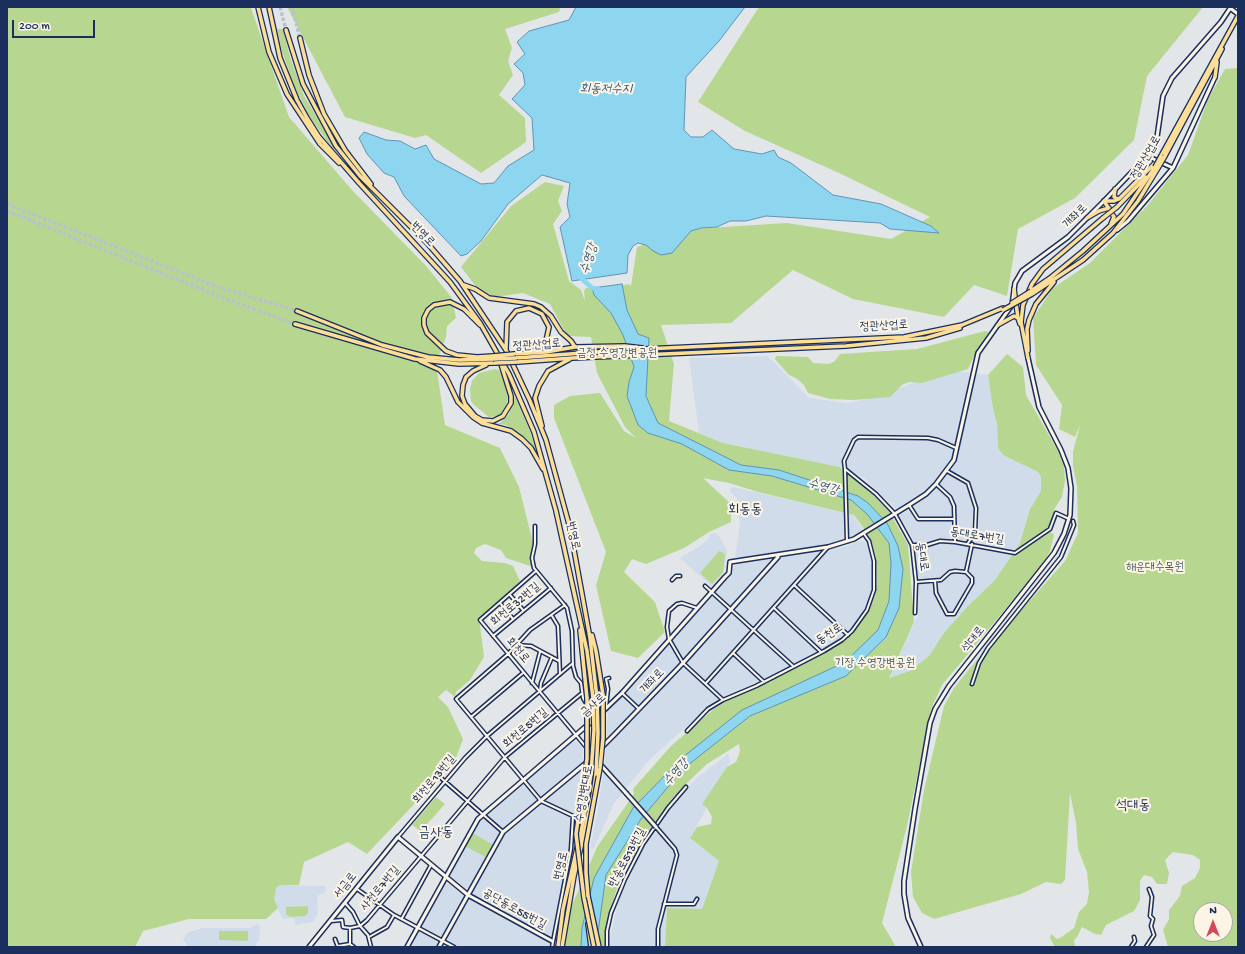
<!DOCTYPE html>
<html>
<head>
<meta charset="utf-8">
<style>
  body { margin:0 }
  #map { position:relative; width:1245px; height:954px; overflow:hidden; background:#e2e6e8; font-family:"Gochi Hand",sans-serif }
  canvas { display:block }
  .frame { position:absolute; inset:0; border:8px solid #1b2f5e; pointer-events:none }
  .north { position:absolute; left:1193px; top:902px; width:40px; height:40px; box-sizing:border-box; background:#fcf5e5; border:1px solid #a2a6af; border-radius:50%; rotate:0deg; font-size:11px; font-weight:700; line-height:16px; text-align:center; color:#1b2f5e }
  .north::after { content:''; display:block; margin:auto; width:14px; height:18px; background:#d1495b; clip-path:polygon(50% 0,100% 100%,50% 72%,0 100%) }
  .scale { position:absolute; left:12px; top:20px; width:83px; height:18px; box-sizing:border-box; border:2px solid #1b2f5e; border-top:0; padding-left:5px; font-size:12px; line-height:14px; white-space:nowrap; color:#1b2f5e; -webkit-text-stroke:3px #fcf5e5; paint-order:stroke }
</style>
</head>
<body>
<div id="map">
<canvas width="1245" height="954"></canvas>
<div class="frame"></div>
<div class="north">N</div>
<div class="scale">200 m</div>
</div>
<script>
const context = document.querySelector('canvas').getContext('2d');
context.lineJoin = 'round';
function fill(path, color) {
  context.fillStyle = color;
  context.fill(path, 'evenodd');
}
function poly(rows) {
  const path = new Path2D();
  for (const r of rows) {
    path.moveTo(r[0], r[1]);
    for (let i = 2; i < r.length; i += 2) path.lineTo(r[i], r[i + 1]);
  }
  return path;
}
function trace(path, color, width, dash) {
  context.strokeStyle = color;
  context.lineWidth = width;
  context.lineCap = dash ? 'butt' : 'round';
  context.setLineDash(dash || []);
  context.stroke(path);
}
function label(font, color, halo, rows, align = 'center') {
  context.font = font + ' "Gochi Hand","Poor Story",sans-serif';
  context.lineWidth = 4;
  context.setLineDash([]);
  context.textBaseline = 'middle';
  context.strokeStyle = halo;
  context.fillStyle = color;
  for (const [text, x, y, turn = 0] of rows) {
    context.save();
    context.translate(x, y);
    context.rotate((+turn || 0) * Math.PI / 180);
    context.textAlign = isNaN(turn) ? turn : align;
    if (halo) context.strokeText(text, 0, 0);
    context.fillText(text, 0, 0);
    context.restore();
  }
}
fill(poly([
  [768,356,809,398,847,403,879,397,945,370,988,375,992,403,997,425,998,448,1003,455,1038,472,1041,477,1041,491,1030,509,1020,543,995,580,967,607,944,633,929,656,910,671,889,678,917,617,918,586,914,541,895,508,864,478,840,467,723,443,699,433,689,358],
  [733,487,853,515,864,531,862,534,843,542,739,558,735,557,740,524,737,498,731,493,730,488],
  [714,533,718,534,727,551,724,574,712,587,680,558,703,544,709,538,710,534],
  [860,541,866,542,871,556,873,571,872,592,863,614,851,631,841,640,800,662,715,701,650,759,614,803,594,848,590,849,598,809,605,762,608,710,624,695,713,595,732,573,734,565,844,547],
  [574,740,583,748,582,770,571,832,570,851,558,907,551,937,548,938,467,892,453,880,450,874,475,827,484,815],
  [728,754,730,762,703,804,707,808,690,838,719,861,702,909,667,908,665,947,609,947,611,931,619,900,640,854,679,796,698,777],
  [444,883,450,884,470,900,548,942,549,947,410,947],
  [280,885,325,886,326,892,317,896,318,913,313,922,296,925,293,918,283,919,281,916,274,899,275,888],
  [257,924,260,926,259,941,254,947,188,947,183,939,187,933,203,928,249,928]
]), '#d0dcea');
fill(poly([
  [7,7,259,7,251,8,289,117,352,190,427,267,452,298,456,318,447,326,446,337,436,364,445,425,500,448,519,487,533,543,533,567,506,558,501,550,485,544,476,548,474,553,482,561,505,563,513,566,520,581,500,603,479,617,484,657,470,680,456,692,455,697,446,690,438,697,448,707,463,739,455,761,367,854,348,842,304,862,299,885,280,885,276,888,274,899,278,908,266,919,189,919,143,931,135,947,7,947],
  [287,7,561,7,559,12,505,29,512,48,508,61,513,75,499,95,525,118,526,142,481,173,426,135,415,138,345,117],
  [759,7,1203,7,1147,76,1134,140,1075,198,1018,229,1007,296,974,285,944,317,853,299,793,270,731,323,661,325,674,364,669,421,723,443,840,467,876,498,890,513,908,545,914,622,889,678,910,671,929,656,944,633,967,607,995,580,1020,543,1030,509,1041,491,1041,477,1038,472,1003,455,998,448,997,425,992,403,988,375,1007,354,1023,367,1026,395,1058,451,1064,467,1065,481,1062,497,1055,508,1048,529,1054,535,1050,551,1043,564,942,685,931,709,907,826,882,923,896,947,665,947,667,908,702,909,719,861,690,838,697,827,711,824,712,817,707,808,702,804,727,767,736,762,740,751,739,744,707,764,687,783,672,799,650,828,620,880,611,906,606,928,605,947,601,947,596,911,588,947,564,947,570,910,597,847,634,794,633,789,671,746,714,709,730,699,758,687,848,637,869,611,875,596,877,584,876,556,870,537,854,515,758,492,729,483,703,478,731,504,731,522,709,532,684,548,646,564,632,559,624,572,655,602,665,632,638,658,611,651,596,585,606,552,554,418,554,405,570,396,600,393,624,431,636,438,625,427,597,373,591,337,567,336,550,304,523,293,495,297,477,288,461,267,511,206,545,182,564,186,558,201,562,211,553,224,569,281,581,290,585,301,584,291,586,288,609,288,629,284,631,286,637,247,691,229,787,223,891,239,930,217,839,173,745,131,698,102],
  [277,29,283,29,290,57,304,96,335,147,333,149,311,119,294,86,282,51],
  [1238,68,1238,947,1168,947,1163,930,1169,919,1169,910,1180,896,1182,886,1195,878,1200,868,1200,860,1193,855,1173,852,1165,860,1169,873,1167,884,1157,884,1152,877,1144,875,1140,881,1140,900,1134,911,1106,925,1101,935,1095,934,1082,927,1077,937,1074,940,1075,947,1055,947,1050,938,1051,934,1057,939,1060,938,1074,928,1079,912,1087,904,1089,892,1087,872,1078,849,1076,823,1070,793,1065,880,1061,884,1046,882,1021,894,934,919,922,913,913,897,911,872,924,790,944,706,954,688,970,668,1065,561,1078,533,1077,486,1073,466,1073,452,1080,425,1075,437,1059,429,1062,405,1036,365,1033,318,1053,288,1090,263,1147,206,1188,155,1208,99,1225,69],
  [1201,910,1225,910,1225,934,1201,934],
  [985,331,989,332,977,350,968,369,922,383,909,382,902,385,890,397,854,400,830,399,808,393,804,385,796,378,789,375,775,359,776,356,808,357,813,363,829,364,835,361,840,354,917,349],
  [495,369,499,370,507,386,508,398,506,407,502,413,499,416,489,417,474,405,471,401,470,389,472,381,479,373],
  [515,396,531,434,538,455,532,447,512,429,506,425,494,423,500,423,509,414],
  [719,551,725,554,723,572,712,584,700,573],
  [436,797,445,804,421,831,412,825],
  [472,833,494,845,487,858,465,846],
  [308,906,308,913,305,916,290,917,286,914,286,907],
  [219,931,248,931,248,941,219,940]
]), '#b7d790');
const water = poly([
  [576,7,745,7,719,41,686,77,684,130,691,137,703,137,712,130,734,149,762,154,774,150,778,157,791,163,833,195,881,204,931,226,939,233,890,229,880,223,766,216,746,221,730,221,717,227,701,228,691,231,672,253,661,255,653,251,646,245,638,243,633,246,628,255,627,273,572,281,560,227,570,217,567,204,570,183,542,175,508,204,481,241,467,254,461,256,404,196,394,177,384,173,367,154,359,138,364,132,386,140,400,141,415,149,426,145,434,159,481,184,494,183,508,166,534,150,532,118,512,99,525,85,523,73,514,64,525,54,517,42,529,31,569,20,576,7],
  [622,284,627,310,638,334,649,338,646,396,658,423,741,465,779,470,858,496,868,503,887,523,898,546,903,569,899,608,886,637,846,676,750,716,683,769,641,819,606,875,596,947,581,947,582,928,594,878,633,808,683,757,742,710,845,662,878,630,889,601,891,564,889,543,867,514,851,500,772,476,729,470,682,444,648,433,638,425,627,396,629,382,634,367,623,335,611,313,594,295,592,288,622,284]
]);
fill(water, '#8ed6ef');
trace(water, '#6093b5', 1);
trace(poly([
  [584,273,582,279,592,288,598,289]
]), '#8ed6ef', 5);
trace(poly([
  [280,7,286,30],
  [292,7,300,38],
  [7,204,218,287,297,311],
  [7,211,218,296,295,324]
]), '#bac1cc', 3.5, [3.5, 2]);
const minor = poly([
  [845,469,847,541],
  [947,471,968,483,976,508,975,533,968,543],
  [936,484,950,497,954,506,955,542],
  [909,505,918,519,954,519],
  [535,526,535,544,532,558,534,568,567,608,572,631,573,666,576,677,581,683,583,698,590,710,591,721],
  [912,545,927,545,940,541,955,542,1015,553,1050,529,1056,513,1067,518],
  [536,571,480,620,591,753],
  [966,572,972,544],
  [672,580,676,576,680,576],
  [916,582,941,580,950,572,955,571,966,572,972,578,972,583,954,614,947,614,936,593,935,581],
  [794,585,848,635],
  [705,586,793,666],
  [510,595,523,610],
  [500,603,513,619],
  [697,608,682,603,677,604,669,611,667,627,669,639,683,663,723,700,756,686,824,651,842,640,852,631,867,610,874,590,874,561,869,541,864,534],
  [774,608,821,652],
  [915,613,916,582,912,545,895,514,876,494,845,469,844,461,854,440,858,437,928,438,938,440,956,448],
  [552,616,558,626,560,674],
  [493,636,551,588],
  [516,645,531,646,559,661],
  [733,653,764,682],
  [532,683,540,652],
  [706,683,828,547],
  [972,684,979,663,988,648,1061,557,1074,525,1073,521],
  [540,691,541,683,552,657],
  [622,693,639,709],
  [606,707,608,689,606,679,609,678],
  [471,717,523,673],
  [687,731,708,709,723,700],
  [441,778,503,832],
  [656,827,675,849,677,855,658,929,658,947],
  [398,837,465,758,487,736,573,663],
  [357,889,394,915,454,947],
  [345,903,353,912,360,926,368,935,371,947],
  [664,904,694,904,697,899],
  [402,918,431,865],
  [331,921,342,920,343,927,350,928,360,926,367,920,505,757,581,694],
  [350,928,350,944],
  [369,937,387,927,394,915],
  [335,939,338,947],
  [338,946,350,944,354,947],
  [552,947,571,849,573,816,541,801,456,699,508,654,530,630,565,605],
  [607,947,607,931,611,913,625,879,643,844,668,808,686,787],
  [1131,947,1135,941,1134,937],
  [1146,947,1154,935,1151,926,1153,919,1150,916,1152,897,1149,889]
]);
const tertiary = poly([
  [1230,8,1238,14],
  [1149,157,1173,168],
  [1104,201,1153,150,1156,144,1163,96,1172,78,1221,22,1231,7],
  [1117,230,1128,221,1173,168,1215,77],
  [586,764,599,763,626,793],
  [309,947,398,837,468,895,552,941]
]);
const secondary = poly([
  [407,947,478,819,598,716,622,693,725,577,729,573,730,562,828,547,854,539,909,505,926,494,936,484,954,460,978,353,1012,305,1015,283,1022,271,1068,237,1104,201],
  [439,947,503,832,586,763,615,734,683,663,778,557,778,555],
  [921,947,908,918,904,894,904,881,915,809,930,723,935,709,949,686,1054,553,1064,534,1070,515,1071,488,1068,468,1061,450,1039,407,1028,358]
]);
const trunk = poly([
  [258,7,269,52,287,94,320,144,339,163],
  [269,7,280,58,297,100,307,118,319,137,360,184,450,282,480,323,509,374,534,432,556,511,587,651,593,698],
  [286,30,303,84,336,146,360,176,428,244,460,281,506,350,530,401,546,440,570,528,590,638,597,698],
  [300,38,309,75,324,114,345,150,371,184],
  [1215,77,1217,62],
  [1161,156,1238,16],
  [1165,156,1222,49],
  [1115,189,1114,197,1118,199],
  [1104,201,1114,201,1119,199,1155,163],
  [1104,201,1114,217,1111,224],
  [1117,207,1146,177],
  [1087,218,1099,211,1109,208],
  [464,285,475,289,489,298,534,304,541,307,551,316,561,332,571,341,575,347],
  [1014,289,1018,318],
  [1031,291,1050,278,1083,251,1123,214,1155,167],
  [1032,294,1083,260,1113,233,1138,201,1158,168],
  [297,311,382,345,428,357,459,360,493,359],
  [295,324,415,359,459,364,495,363],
  [480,325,464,309,450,302,434,305,428,310,424,318,424,325,427,333,446,351,457,355,477,357,493,356],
  [998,325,1014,316,1018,318,1020,324],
  [506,349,507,322,516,311,529,308,542,314,549,327,546,341,541,346,530,353],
  [1028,351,1027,329,1029,320,1036,304,1054,282],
  [514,354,546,352,575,347,625,346,642,348],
  [516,358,623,350,904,337,962,325,1003,308],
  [1028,358,1021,322,1023,305,1032,284,1043,269,1103,218],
  [420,361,440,370,446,377,458,402,473,417,482,423,511,431,522,439,531,448,543,469],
  [518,362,573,358,846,346,926,338,960,328],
  [486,365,473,371,466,377,463,385,462,396,465,404,475,416,482,420,493,421,503,416,511,403,511,396,501,364],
  [542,426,535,398,539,386,548,371,570,359],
  [580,630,587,698],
  [592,635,596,651,603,695],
  [588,896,599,947],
  [591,917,597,947],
  [588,924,591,947],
  [558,947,563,909,584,818,591,774],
  [562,947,574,876,593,796,596,774]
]);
trace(minor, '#1b2f5e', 5);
trace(tertiary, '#1b2f5e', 6);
trace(secondary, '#1b2f5e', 6);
trace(trunk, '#1b2f5e', 6);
trace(minor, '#fcf5e5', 2);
trace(tertiary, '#fcf5e5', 3);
trace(secondary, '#fcf5e5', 3);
trace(trunk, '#fcde96', 3.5);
const tertiaryBridge = poly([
  [626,793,656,827]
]);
const trunkBridge = poly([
  [1155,167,1161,156],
  [1158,168,1165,156],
  [1103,218,1117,207],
  [1012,303,1031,291],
  [1003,310,1032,294],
  [493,356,514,354],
  [493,359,516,358],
  [495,363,518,362],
  [587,698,587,759,576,834,584,898,594,947],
  [591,774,594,730,593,698],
  [596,774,598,733,597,698],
  [588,896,586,873,586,844,600,768,603,738,603,695]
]);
trace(tertiaryBridge, '#1b2f5e', 6, []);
trace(trunkBridge, '#1b2f5e', 6, []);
trace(tertiaryBridge, '#fcf5e5', 3);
trace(trunkBridge, '#fcde96', 3.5);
label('12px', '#1b2f5e', '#fcf5e5', [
  ["정관산업로",1147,158,-60],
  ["개좌로",1076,217,-45],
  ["번영로",422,235,46],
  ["정관산업로",884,327,-3],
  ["정관산업로",537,346,-4],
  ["번영로",572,536,78],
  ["동대로7번길",977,537,9],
  ["동대로",921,557,80],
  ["회천로32번길",516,605,-40],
  ["동천로",830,635,-33],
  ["석대로",974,640,-52],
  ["회천로",517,651,50],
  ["개좌로",653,682,-47],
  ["금사로",594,706,-41],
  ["회천로5번길",526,729,-40],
  ["회천로13번길",435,780,-50],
  ["수영강변대로",585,794,-80],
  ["반송로513번길",628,858,-62],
  ["번영로",562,866,-77],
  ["서금로",346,886,-51],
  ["사천로7번길",381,889,-50],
  ["공단동로55번길",514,910,29]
]);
label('12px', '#42596a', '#fcf5e5', [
  ["금정 수영강변공원",617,354],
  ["해운대수목원",1155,568],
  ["기장 수영강변공원",875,664]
]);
label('italic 13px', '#385982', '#fcf5e5', [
  ["회동저수지",606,90],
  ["수영강",590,259,-72],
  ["수영강",823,488,16],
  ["수영강",677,773,-48]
]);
label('14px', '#1b2f5e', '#fcf5e5', [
  ["회동동",745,511],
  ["석대동",1133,807],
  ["금사동",436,834]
]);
</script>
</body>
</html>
